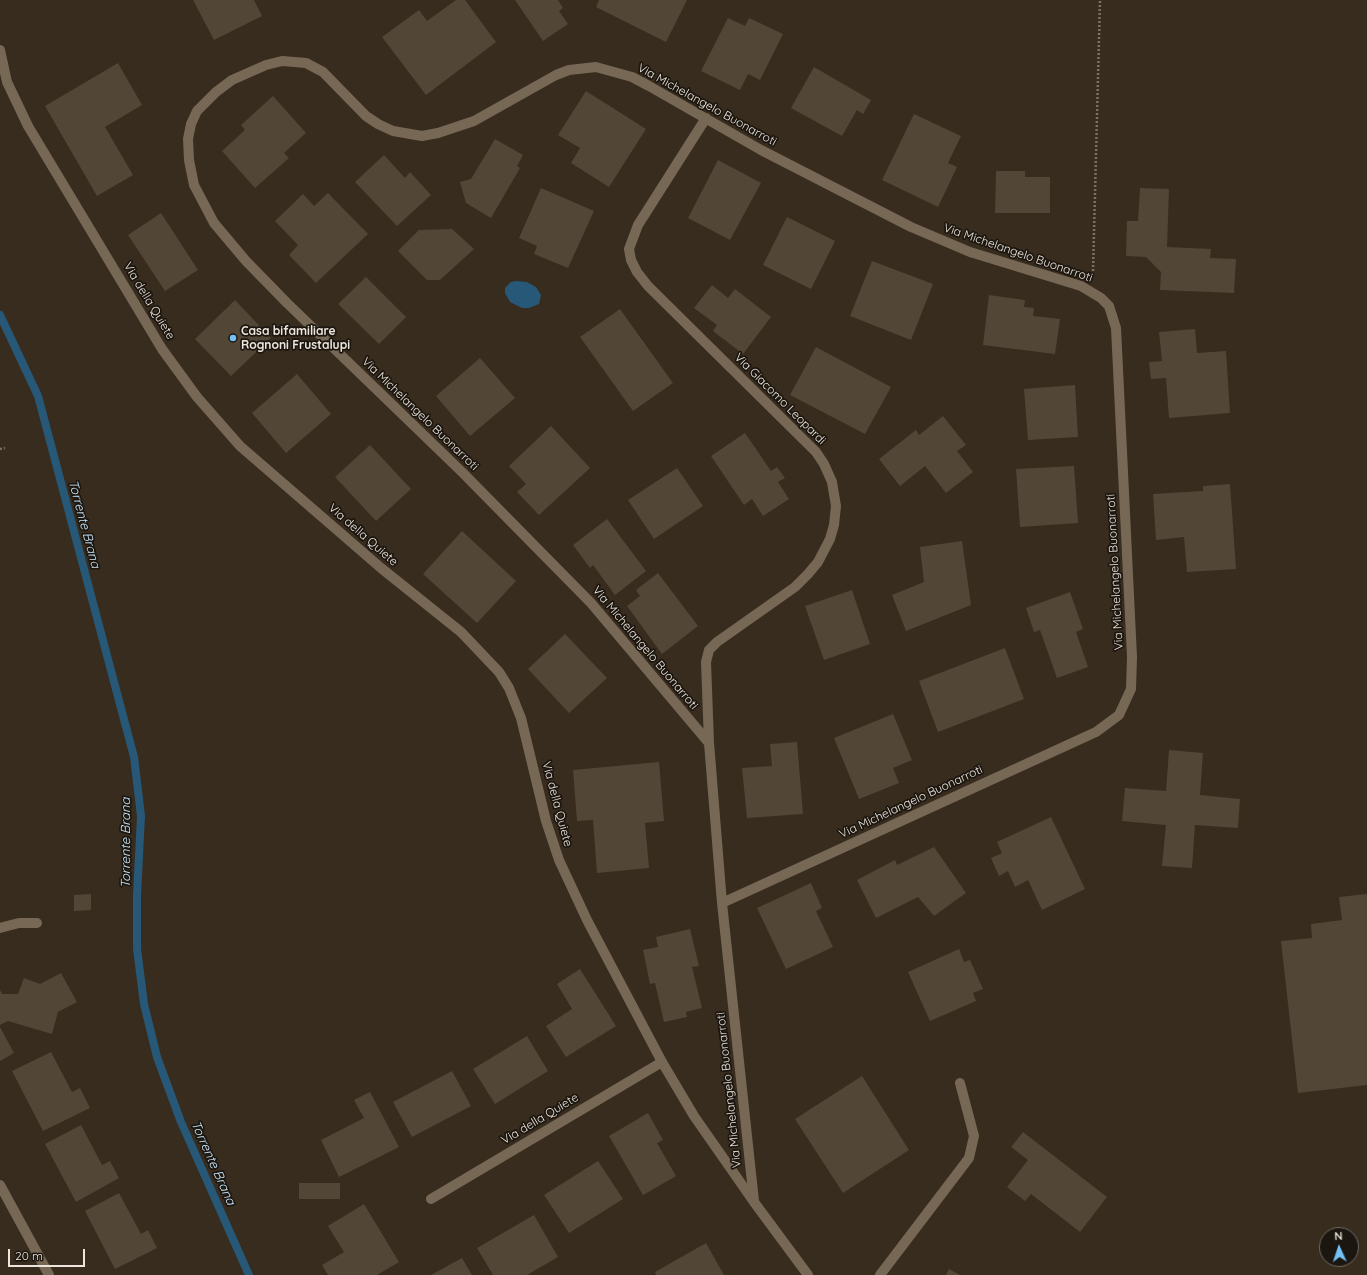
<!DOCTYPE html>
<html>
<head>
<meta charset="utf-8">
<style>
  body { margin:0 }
  #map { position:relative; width:1367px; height:1275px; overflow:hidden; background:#382c1e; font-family:Quicksand,sans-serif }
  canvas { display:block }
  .north { position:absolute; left:1319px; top:1227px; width:40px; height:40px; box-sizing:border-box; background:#1b160f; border:1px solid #6f6961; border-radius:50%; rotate:357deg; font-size:11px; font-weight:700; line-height:16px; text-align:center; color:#eee6dd }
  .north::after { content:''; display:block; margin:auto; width:14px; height:18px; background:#73c1f5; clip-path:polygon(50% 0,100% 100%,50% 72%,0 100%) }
  .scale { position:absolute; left:8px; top:1249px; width:77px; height:18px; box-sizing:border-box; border:2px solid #eee6dd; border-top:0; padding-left:5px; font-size:12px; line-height:14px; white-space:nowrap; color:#eee6dd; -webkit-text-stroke:3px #1b160f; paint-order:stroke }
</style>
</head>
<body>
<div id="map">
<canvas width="1367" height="1275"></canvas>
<div class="north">N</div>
<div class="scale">20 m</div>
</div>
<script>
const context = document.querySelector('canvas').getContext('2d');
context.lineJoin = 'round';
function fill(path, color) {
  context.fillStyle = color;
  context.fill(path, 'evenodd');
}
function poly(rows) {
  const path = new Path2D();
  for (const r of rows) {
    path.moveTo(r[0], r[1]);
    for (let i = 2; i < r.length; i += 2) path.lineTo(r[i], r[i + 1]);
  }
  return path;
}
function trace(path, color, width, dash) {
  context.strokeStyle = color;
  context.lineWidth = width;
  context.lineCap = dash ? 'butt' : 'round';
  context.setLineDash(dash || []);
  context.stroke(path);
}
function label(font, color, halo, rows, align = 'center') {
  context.font = font + ' Quicksand,sans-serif';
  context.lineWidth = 3.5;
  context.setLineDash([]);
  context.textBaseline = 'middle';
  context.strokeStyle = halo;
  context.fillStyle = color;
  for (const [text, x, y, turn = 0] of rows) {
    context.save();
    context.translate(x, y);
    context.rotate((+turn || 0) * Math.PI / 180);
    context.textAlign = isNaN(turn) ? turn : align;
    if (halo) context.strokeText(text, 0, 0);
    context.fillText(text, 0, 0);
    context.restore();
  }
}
fill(poly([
  [516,281,527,282,536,287,541,295,539,304,529,308,522,308,510,302,505,293,505,288,511,282]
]), '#275877');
trace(poly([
  [0,315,38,396,134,757,141,816,137,895,137,949,144,1004,157,1057,181,1122,249,1275]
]), '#275877', 8);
fill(poly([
  [193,0,254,0,262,16,214,40],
  [456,0,465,0,496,42,426,95,382,37,419,10,427,21],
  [515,0,558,0,563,8,559,11,568,24,543,41],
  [599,0,687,0,666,42,596,7],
  [728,18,745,26,749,18,783,34,760,80,748,74,740,90,701,71],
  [118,63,142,105,105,127,133,175,97,196,45,106],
  [814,67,871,100,863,114,857,110,842,136,791,108],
  [586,91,646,129,609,187,571,163,580,148,558,135],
  [273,96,306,133,284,153,289,158,255,188,222,151,245,130,241,125],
  [914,114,961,136,948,163,957,167,938,207,882,180],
  [495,139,523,155,517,166,520,168,491,218,466,203,460,182,471,179],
  [384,155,405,178,410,172,431,195,397,226,355,182],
  [718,160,761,183,730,240,688,218],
  [996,171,1025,171,1025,177,1050,177,1050,213,995,213],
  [541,188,594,211,568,268,534,254,537,246,519,238],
  [1140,188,1169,189,1167,247,1211,249,1210,258,1236,259,1234,293,1160,290,1161,272,1146,257,1126,256,1127,221,1138,221],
  [328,193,368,234,316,283,289,255,298,245,275,221,303,194,314,206],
  [161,213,198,270,165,291,128,235],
  [787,217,835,241,811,289,763,265],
  [452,229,474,249,440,280,427,280,398,251,419,230],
  [872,261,933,284,911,340,850,316],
  [366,277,406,317,379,344,338,304],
  [712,285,728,298,735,289,771,317,743,354,713,331,717,325,694,308],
  [989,295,1025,300,1024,307,1034,308,1033,316,1060,319,1055,354,983,345],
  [235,300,271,338,231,376,195,339],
  [620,309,673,383,633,411,580,337],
  [1195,329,1197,353,1226,351,1230,413,1169,418,1166,378,1151,379,1149,362,1162,361,1159,332],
  [816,347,891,387,865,434,790,395],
  [480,358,515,398,470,436,436,396],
  [297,374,331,414,286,453,252,413],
  [1075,385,1078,437,1028,440,1024,389],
  [943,416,966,445,957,451,973,472,946,493,925,466,900,486,879,459,916,430,919,435],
  [551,426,590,468,539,515,517,492,526,484,509,466],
  [745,433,771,471,777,467,785,478,778,482,789,499,763,516,752,499,744,505,711,456],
  [370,445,411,489,376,521,335,477],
  [1074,466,1078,523,1020,527,1016,469],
  [677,468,703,506,654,539,628,500],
  [1230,484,1236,569,1187,572,1184,537,1156,540,1153,494,1203,491,1203,486],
  [607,519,646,571,615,595,593,565,590,568,573,545],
  [462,531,516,581,477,623,423,574],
  [962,541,971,605,906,631,892,595,924,582,920,547],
  [658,573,698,626,662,654,627,606,640,596,636,590],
  [852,590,870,644,824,660,805,606],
  [1070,592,1083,629,1076,632,1088,667,1057,678,1040,630,1034,632,1026,608],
  [565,634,607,678,569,713,528,669],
  [1005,648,1024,699,938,732,919,681],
  [893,714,912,760,893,768,899,783,859,799,834,738],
  [797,742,803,814,747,818,742,768,772,766,770,744],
  [1169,750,1203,753,1200,795,1240,799,1238,828,1195,825,1192,868,1162,866,1166,825,1122,821,1125,788,1166,791],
  [659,762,664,821,645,823,649,868,597,873,593,820,577,821,573,770],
  [1051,817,1085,889,1042,910,1028,880,1015,887,1008,871,999,876,991,858,1002,853,997,842],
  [934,847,966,893,934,916,918,897,876,918,857,880,895,860,897,865],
  [811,883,822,908,816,911,833,947,786,969,757,908],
  [91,894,91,910,74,911,74,895],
  [1367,894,1367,1085,1298,1093,1281,941,1312,938,1311,924,1342,920,1339,897],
  [690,929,699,966,692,967,702,1008,686,1012,687,1017,664,1022,655,983,650,984,643,950,658,947,656,937],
  [959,949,964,962,970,960,983,989,973,993,976,1001,930,1021,908,972],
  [580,969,616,1026,566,1057,546,1026,572,1009,557,984],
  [61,973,77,1002,58,1012,52,1034,8,1021,0,1025,0,990,2,994,18,994,24,978,40,984],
  [0,1027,14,1053,0,1061],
  [527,1036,548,1071,495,1104,473,1069],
  [51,1052,72,1092,80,1088,90,1108,43,1131,12,1071],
  [452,1071,471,1106,412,1137,393,1102],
  [862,1076,909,1150,843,1193,795,1119],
  [370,1092,399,1147,339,1177,321,1140,364,1118,354,1100],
  [648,1113,663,1140,657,1143,676,1176,643,1195,609,1136],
  [81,1125,102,1165,110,1161,119,1178,76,1202,45,1144],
  [1023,1132,1107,1197,1080,1232,1031,1194,1025,1201,1007,1187,1028,1160,1011,1147],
  [598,1161,623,1199,569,1233,544,1195],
  [299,1183,340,1183,340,1199,299,1199],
  [119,1193,141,1234,148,1230,157,1248,115,1269,85,1211],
  [364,1204,399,1262,377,1275,328,1275,322,1265,344,1252,328,1226],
  [534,1215,558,1257,527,1275,493,1275,477,1248],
  [706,1243,724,1275,656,1275,655,1272],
  [462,1258,472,1275,431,1275],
  [949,1269,960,1275,946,1275]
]), '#524636');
trace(poly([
  [1093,271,1100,0],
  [0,449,5,448]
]), '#7c7165', 2.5, [2, 2]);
trace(poly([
  [0,50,7,82,28,126,162,349,197,397,240,446,381,568,461,632,499,672,509,688,521,718,546,821,559,860,587,920,662,1062,694,1116,754,1202,808,1275],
  [706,118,638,225,629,249,631,260,637,272,648,286,816,452,824,464,832,482,836,506,834,525,830,539,818,562,808,574,795,587,717,642,709,650,706,662,709,743,722,903,754,1201],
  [709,743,591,603,463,473,287,303,246,261,214,223,194,185,189,160,188,139,191,124,197,111,216,92,232,80,266,65,282,61,306,63,323,72,366,116,378,124,393,131,422,136,438,133,474,121,556,75,569,70,596,67,632,77,649,86,761,150,911,227,970,252,1081,286,1101,298,1109,306,1116,328,1132,657,1131,689,1119,715,1096,732,722,903],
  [0,928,19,923,37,923],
  [0,1185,49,1275],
  [431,1199,662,1062],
  [880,1275,969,1158,974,1136,960,1083]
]), '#776856', 10);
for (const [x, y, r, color] of [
  [233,338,4,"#73c1f5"]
]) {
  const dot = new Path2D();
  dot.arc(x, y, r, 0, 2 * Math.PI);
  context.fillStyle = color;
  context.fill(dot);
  trace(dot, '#1b160f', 1.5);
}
label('12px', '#eee6dd', '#1b160f', [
  ["Via Michelangelo Buonarroti",707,105,29],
  ["Via Michelangelo Buonarroti",1018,253,19],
  ["Via della Quiete",149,301,59],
  ["Via Giacomo Leopardi",780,399,45],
  ["Via Michelangelo Buonarroti",420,414,44],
  ["Via della Quiete",363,535,41],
  ["Via Michelangelo Buonarroti",1115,572,-93],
  ["Via Michelangelo Buonarroti",645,648,50],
  ["Via Michelangelo Buonarroti",911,802,-25],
  ["Via della Quiete",557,804,75],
  ["Via Michelangelo Buonarroti",729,1090,-96],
  ["Via della Quiete",540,1119,-31]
]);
label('bold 12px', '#eee6dd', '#1b160f', [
  ["Casa bifamiliare",241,331],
  ["Rognoni Frustalupi",241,345]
], 'left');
label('italic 13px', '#c8e4f9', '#1b160f', [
  ["Torrente Brana",84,524,75],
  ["Torrente Brana",126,843,-90],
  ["Torrente Brana",213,1163,66]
]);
</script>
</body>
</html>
